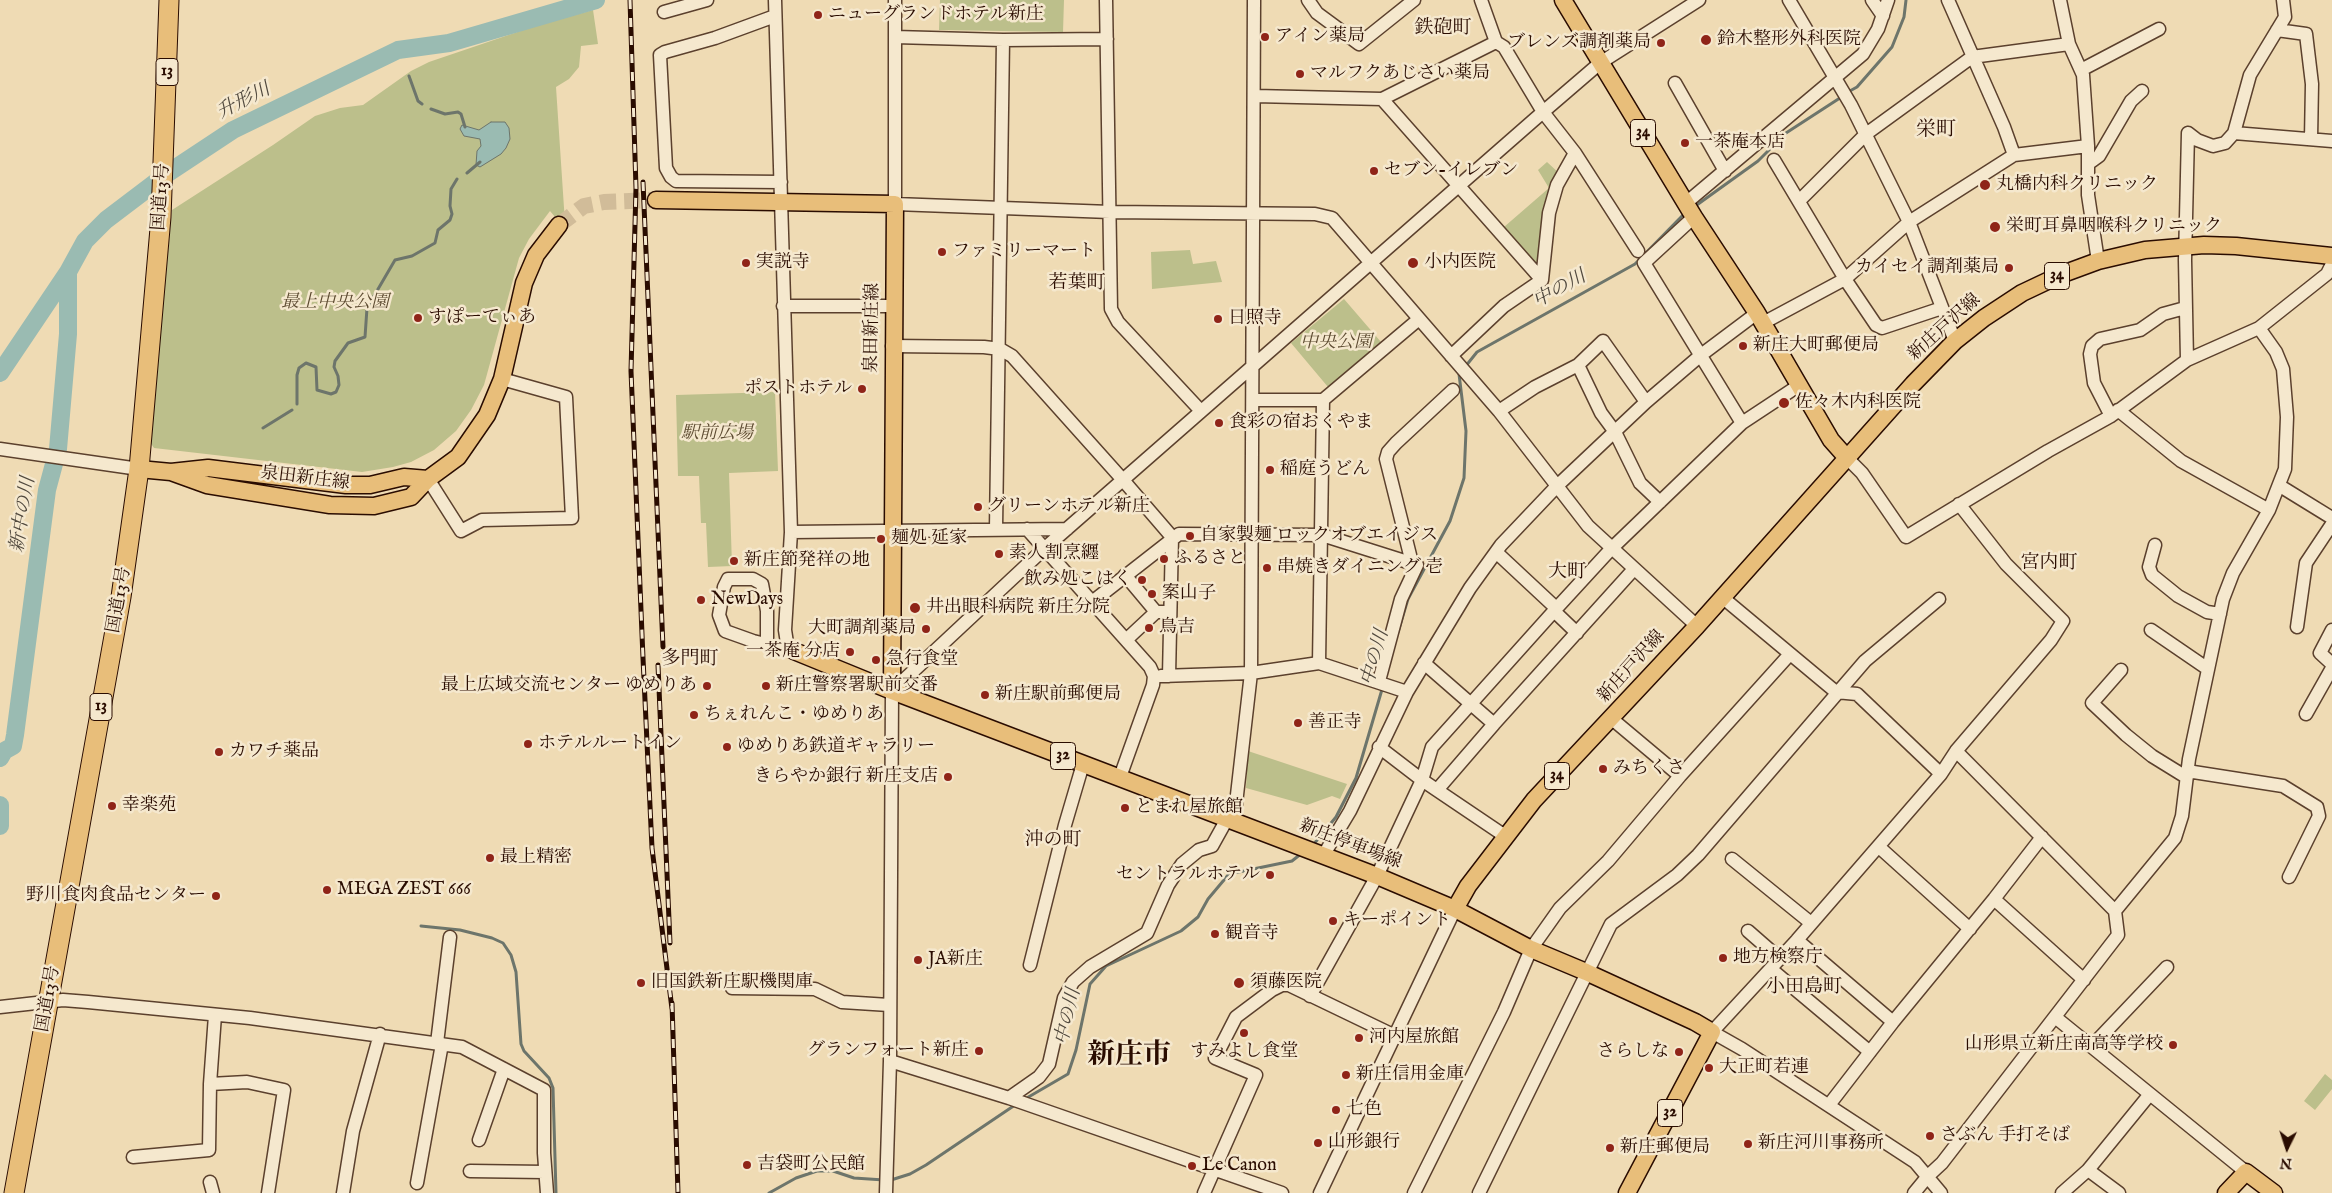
<!DOCTYPE html>
<html>
<head>
<meta charset="utf-8">
<style>
  body { margin:0 }
  #map { position:relative; width:2332px; height:1193px; overflow:hidden; background:#efdbb4; font-family:"IM FELL English",serif }
  canvas { display:block }
  .north { position:absolute; left:2262px; top:1123px; width:50px; height:50px; -webkit-text-stroke:4px #f5e8ce; paint-order:stroke; rotate:184deg; font-size:14px; font-weight:700; line-height:20px; text-align:center; color:#2a0c00 }
  .north::after { content:''; display:block; margin:auto; width:18px; height:22px; background:#2a0c00; clip-path:polygon(50% 0,100% 100%,50% 72%,0 100%) }
</style>
</head>
<body>
<div id="map">
<canvas width="2332" height="1193"></canvas>
<div class="north">N</div>
</div>
<script>
const context = document.querySelector('canvas').getContext('2d');
context.lineJoin = 'round';
function fill(path, color) {
  context.fillStyle = color;
  context.fill(path, 'evenodd');
}
function poly(rows) {
  const path = new Path2D();
  for (const r of rows) {
    path.moveTo(r[0], r[1]);
    for (let i = 2; i < r.length; i += 2) path.lineTo(r[i], r[i + 1]);
  }
  return path;
}
function trace(path, color, width, dash) {
  context.strokeStyle = color;
  context.lineWidth = width;
  context.lineCap = dash ? 'butt' : 'round';
  context.setLineDash(dash || []);
  context.stroke(path);
}
function label(font, color, halo, rows, align = 'center') {
  context.font = font + ' "IM FELL English","Noto Serif JP",serif';
  context.lineWidth = 5;
  context.setLineDash([]);
  context.textBaseline = 'middle';
  context.strokeStyle = halo;
  context.fillStyle = color;
  for (const [text, x, y, turn = 0] of rows) {
    context.save();
    context.translate(x, y);
    context.rotate((+turn || 0) * Math.PI / 180);
    context.textAlign = isNaN(turn) ? turn : align;
    if (halo) context.strokeText(text, 0, 0);
    context.fillText(text, 0, 0);
    context.restore();
  }
}
fill(poly([
  [940,0,1064,0,1063,32,939,30],
  [593,10,598,44,581,46,579,67,569,79,556,87,565,223,561,224,550,211,529,239,519,258,484,385,471,410,456,431,434,450,411,462,393,467,362,472,154,448,150,442,172,210,273,145,315,116,340,108,363,105,411,71,429,62,538,25],
  [1547,162,1560,174,1541,267,1536,270,1504,227,1549,188,1538,170],
  [1190,250,1193,264,1216,261,1222,282,1152,289,1151,252],
  [1344,299,1381,342,1328,387,1291,343],
  [775,392,778,471,729,473,732,566,708,567,706,523,701,523,699,476,678,476,676,395],
  [1248,751,1347,784,1340,799,1332,796,1307,805,1246,788],
  [2325,1074,2332,1080,2332,1089,2315,1110,2304,1101]
]), '#bcbf8b');
const water = poly([
  [491,122,505,122,509,128,510,139,506,148,501,154,480,167,476,165,477,151,481,146,480,139,464,136,460,129,462,125,479,130,491,122]
]);
fill(water, '#9abbb2');
trace(water, '#6d756b', 1);
trace(poly([
  [409,76,418,101,422,104],
  [1848,92,1857,87,1892,47,1904,17,1906,0],
  [431,109,445,114,458,112,461,114,465,127],
  [467,173,480,162],
  [1694,207,1758,161,1786,133,1843,96],
  [1465,367,1477,352,1635,264,1685,213],
  [297,404,297,375,299,368,306,363,316,367,317,390,331,394,336,392,339,385,338,376,334,367,335,361,348,343,365,337,367,308,395,260,412,256,435,243,438,230,450,220,452,214,450,206,451,189,457,179],
  [263,428,292,410],
  [1398,632,1408,599,1450,521,1464,478,1466,431,1459,374,1461,371],
  [1313,845,1336,817,1356,778,1383,686],
  [421,926,460,930,492,938,503,943,511,955,516,972,521,1044,524,1051,549,1078,553,1088,556,1193],
  [1025,1099,1068,1074,1076,1050,1090,984,1106,966,1181,931,1198,917,1208,899,1229,874,1292,861,1302,853],
  [891,1180,910,1174,926,1165,1015,1105],
  [769,1193,796,1178,817,1171,833,1171,854,1178,884,1180]
]), '#6d756b', 3);
trace(poly([
  [0,373,68,272,85,241,106,220,168,173,233,130,398,50,449,43,596,0],
  [0,758,4,751,13,746,15,735,47,490,58,449,68,334,68,272],
  [0,805,0,826]
]), '#9abbb2', 18);
trace(poly([
  [559,225,584,206,604,202,656,200]
]), '#d1bc99', 16, [16, 8]);
const minor = poly([
  [775,0,791,532,785,630,787,643,794,651],
  [895,0,895,204,1110,212,1315,214,1332,218,1499,411,1588,526,1697,626],
  [1106,0,1111,309,1118,322,1200,410],
  [1308,0,1317,13,1359,44,1414,0],
  [1481,0,1496,42,1504,47,1543,112,1575,153,1638,251],
  [1789,0,1851,105,1909,222,1955,341],
  [1872,0,1883,16],
  [2060,0,2069,44,2083,75,2088,146,2088,195,2098,261],
  [664,12,707,0],
  [775,16,715,38,665,52,660,55,666,168,671,177,676,181,781,182],
  [2277,30,2306,34,2312,84,2311,139],
  [895,37,1003,40,1107,39],
  [2081,70,2159,29],
  [1675,83,1725,171],
  [1255,96,1382,99,1496,42],
  [1382,99,1542,280],
  [2188,133,2197,140,2213,146,2225,143,2234,133,2332,141],
  [2234,133,2250,75,2285,17,2283,0],
  [2014,155,2088,146],
  [1774,160,1845,279,1876,325,1882,328,1942,308],
  [2088,164,2099,156,2131,101,2142,91],
  [1799,201,1866,134,1972,57,2069,44],
  [1686,203,1863,54,1878,29,1888,0],
  [1694,217,1644,263,1742,423],
  [1542,280,1549,213,1557,185,1575,153],
  [783,306,893,306],
  [1763,323,1845,279,1909,222,2014,155,2004,127,1948,0],
  [892,346,984,347,1000,349,1012,356,1123,480,1172,537,1169,676],
  [1451,356,1504,306,1542,280],
  [2187,360,2185,260,2188,133],
  [1578,365,1601,413,1615,432,1640,483,1660,502],
  [1254,400,1323,400,1419,319],
  [2118,410,2181,461,2269,510],
  [1499,411,1535,387,1578,365,1603,341,1646,402],
  [2111,416,2094,383,2090,354,2092,346,2100,339,2140,330,2163,314,2185,308],
  [0,449,139,469],
  [1847,458,1862,473,1906,537,2048,451,2111,416,2187,360,2259,328,2327,274,2332,264],
  [428,479,461,531,482,520,572,518,566,397,502,379],
  [2280,486,2332,518],
  [996,529,1003,40],
  [1027,529,1150,667,1154,676,1153,685,1120,777],
  [791,532,1067,529],
  [2155,545,2149,567,2152,575,2178,596,2207,612,2220,614],
  [1496,552,1556,608],
  [1412,563,1386,459,1388,452,1396,443,1453,390],
  [1125,575,1156,612,1170,612],
  [1722,597,1836,692,1857,694,1941,774],
  [1092,602,1179,534,1322,535,1417,565,1401,599,1379,681],
  [1554,611,1577,633],
  [2297,627,2306,563,2332,524],
  [2151,630,2208,669],
  [2332,630,2320,653,2332,664],
  [1126,640,1156,612],
  [767,644,767,611,762,584,753,579,728,579,724,587,719,615,725,631,753,641,794,651],
  [1319,663,1323,400],
  [1424,663,1494,724],
  [2121,670,2092,703,2126,735,2152,756,2186,777],
  [1161,676,1251,673,1319,663,1407,692],
  [2306,714,2332,668],
  [1612,719,1680,776],
  [1379,747,1422,780,1505,836],
  [2187,771,2283,786,2317,807,2319,816,2289,877],
  [1437,790,1494,724,1634,569],
  [1234,821,1251,673,1254,0],
  [1879,847,1970,929],
  [1323,856,1350,811,1407,692,1470,588,1501,545,1557,486,1646,402,1701,355,1757,313],
  [1732,859,1811,923],
  [1994,899,2084,980],
  [2115,911,2175,838,2182,816,2189,759,2223,599,2233,573,2269,510,2285,469,2287,417,2283,369,2276,352,2259,328],
  [1748,931,1780,959],
  [1797,940,1893,1022],
  [1030,965,1065,825,1083,764],
  [1771,969,1870,1052],
  [732,988,815,989,842,1002,889,1005],
  [1310,996,1377,876,1422,780,1432,747,1554,611,1611,549,1742,423,1798,386],
  [0,1007,63,1000,88,1002,250,1018,462,1047,544,1090,544,1153,547,1193],
  [2055,1017,2246,1172],
  [437,1043,450,937],
  [2092,1046,2167,967],
  [890,1061,1009,1098,1282,1193],
  [210,1084,247,1082,284,1090,268,1193],
  [1009,1098,1039,1077,1049,1064,1064,998,1073,982,1090,967,1147,933,1168,885,1182,864,1199,850,1212,846,1227,819],
  [1829,1105,1893,1022,1994,899,2042,837],
  [479,1140,504,1069],
  [133,1157,209,1150,210,1084,215,1015],
  [2088,1170,2119,1193],
  [470,1171,545,1172],
  [210,1182,213,1193],
  [417,1183,442,1044],
  [343,1193,353,1131,380,1034],
  [886,1193,890,1061,892,691,1045,548,1543,112,1600,63,1699,0],
  [1204,1193,1256,1075,1215,1058,1236,1017,1272,990,1282,985,1289,985,1395,1036],
  [1320,1193,1455,909],
  [1414,1193,1504,1012,1531,949,1560,908,1608,861,1680,776,1790,654],
  [1479,1193,1611,924,1677,875,1698,855,1865,661,1939,599],
  [1914,1193,1928,1176,1942,1163,2118,935,2115,911,1956,751],
  [1941,1193,1915,1162,1742,1049,1712,1032,1797,940,1941,774,1956,751,2051,640,2063,621,2006,564,1959,504],
  [2062,1193,2088,1170,2150,1094]
]);
const major = poly([
  [1563,0,1694,217,1757,313,1831,440,1847,458],
  [656,200,895,204,892,691],
  [139,469,171,472,208,468,346,485,370,485,404,477,428,479],
  [171,472,207,485,330,505,374,506,411,497,428,479,458,457,487,415,502,379,524,283,536,255,559,225],
  [794,651,892,691,1377,876,1455,909,1531,949,1586,972,1695,1022,1712,1032,1627,1193],
  [1455,909,1468,886,1534,800,1697,626,1913,384,1955,341,1984,318,2022,293,2060,275,2098,261,2145,250,2204,245,2236,246,2332,256],
  [2226,1193,2246,1172,2274,1193]
]);
const highway = poly([
  [14,1193,121,597,139,469,161,217,169,0]
]);
trace(minor, '#5b402d', 15);
trace(major, '#2a0c00', 19);
trace(highway, '#2a0c00', 21);
trace(minor, '#f5e8ce', 12);
trace(major, '#e8be7a', 16);
trace(highway, '#e8be7a', 19);
const rail = poly([
  [630,0,636,188,631,371,643,658,652,848,672,1009],
  [643,182,663,647],
  [658,665,670,943],
  [672,1003,678,1193]
]);
trace(rail, '#2a0c00', 5);
trace(rail, '#f5e8ce', 3, [9]);
for (const [x, y, r, color] of [
  [818,15,5,"#8f2418"],
  [1265,37,5,"#8f2418"],
  [1706,40,6,"#8f2418"],
  [1661,43,5,"#8f2418"],
  [1300,74,5,"#8f2418"],
  [1685,143,5,"#8f2418"],
  [1374,171,5,"#8f2418"],
  [1985,185,6,"#8f2418"],
  [1995,227,6,"#8f2418"],
  [942,252,5,"#8f2418"],
  [746,263,5,"#8f2418"],
  [1413,263,6,"#8f2418"],
  [2009,268,5,"#8f2418"],
  [418,318,5,"#8f2418"],
  [1218,319,5,"#8f2418"],
  [1743,346,5,"#8f2418"],
  [862,389,5,"#8f2418"],
  [1784,403,6,"#8f2418"],
  [1219,423,5,"#8f2418"],
  [1270,470,5,"#8f2418"],
  [978,507,5,"#8f2418"],
  [1190,536,5,"#8f2418"],
  [881,539,5,"#8f2418"],
  [999,554,5,"#8f2418"],
  [1164,559,5,"#8f2418"],
  [734,561,5,"#8f2418"],
  [1267,568,5,"#8f2418"],
  [1142,580,5,"#8f2418"],
  [1152,594,5,"#8f2418"],
  [701,600,5,"#8f2418"],
  [915,608,6,"#8f2418"],
  [1149,628,5,"#8f2418"],
  [926,629,5,"#8f2418"],
  [850,652,5,"#8f2418"],
  [876,660,5,"#8f2418"],
  [707,686,5,"#8f2418"],
  [766,686,5,"#8f2418"],
  [985,695,5,"#8f2418"],
  [694,715,5,"#8f2418"],
  [1298,723,5,"#8f2418"],
  [528,744,5,"#8f2418"],
  [727,747,5,"#8f2418"],
  [219,752,5,"#8f2418"],
  [1603,769,5,"#8f2418"],
  [948,777,5,"#8f2418"],
  [112,806,5,"#8f2418"],
  [1125,808,5,"#8f2418"],
  [490,858,5,"#8f2418"],
  [1270,875,5,"#8f2418"],
  [327,890,5,"#8f2418"],
  [216,896,5,"#8f2418"],
  [1333,921,5,"#8f2418"],
  [1215,934,5,"#8f2418"],
  [1723,958,5,"#8f2418"],
  [918,960,5,"#8f2418"],
  [641,983,5,"#8f2418"],
  [1239,983,6,"#8f2418"],
  [1244,1033,5,"#8f2418"],
  [1359,1038,5,"#8f2418"],
  [2173,1045,5,"#8f2418"],
  [979,1051,5,"#8f2418"],
  [1679,1052,5,"#8f2418"],
  [1709,1068,5,"#8f2418"],
  [1346,1075,5,"#8f2418"],
  [1336,1110,5,"#8f2418"],
  [1930,1136,5,"#8f2418"],
  [1318,1143,5,"#8f2418"],
  [1748,1144,5,"#8f2418"],
  [1610,1148,5,"#8f2418"],
  [747,1165,5,"#8f2418"],
  [1192,1166,5,"#8f2418"]
]) {
  const dot = new Path2D();
  dot.arc(x, y, r, 0, 2 * Math.PI);
  context.fillStyle = color;
  context.fill(dot);
  trace(dot, '#f5e8ce', 2);
}
for (const [x, y, w] of [
  [167,72,22],
  [1643,133,25],
  [2057,276,25],
  [101,707,22],
  [1063,756,25],
  [1557,776,25],
  [1670,1113,25]
]) {
  const box = new Path2D();
  box.roundRect(x - w / 2, y - 13.5, w, 27, 4);
  context.fillStyle = '#f5e8ce';
  context.fill(box);
  trace(box, '#2a0c00', 1);
}
label('bold 16px', '#2a0c00', null, [
  ["13",167,72],
  ["34",1643,133],
  ["34",2057,276],
  ["13",101,707],
  ["32",1063,756],
  ["34",1557,776],
  ["32",1670,1113]
]);
label('18px', '#2a0c00', '#f5e8ce', [
  ["ニューグランドホテル新庄",828,15],
  ["アイン薬局",1275,37],
  ["鈴木整形外科医院",1717,40],
  ["ブレンズ調剤薬局",1651,43,"right"],
  ["マルフクあじさい薬局",1310,74],
  ["一茶庵本店",1695,143],
  ["セブン-イレブン",1384,171],
  ["丸橋内科クリニック",1996,185],
  ["栄町耳鼻咽喉科クリニック",2006,227],
  ["ファミリーマート",952,252],
  ["実説寺",756,263],
  ["小内医院",1424,263],
  ["カイセイ調剤薬局",1999,268,"right"],
  ["すぽーてぃあ",428,318],
  ["日照寺",1228,319],
  ["新庄大町郵便局",1753,346],
  ["ポストホテル",852,389,"right"],
  ["佐々木内科医院",1795,403],
  ["食彩の宿おくやま",1229,423],
  ["稲庭うどん",1280,470],
  ["グリーンホテル新庄",988,507],
  ["自家製麺 ロックオブエイジス",1200,536],
  ["麺処 延家",891,539],
  ["素人割烹纒",1009,554],
  ["ふるさと",1174,559],
  ["新庄節発祥の地",744,561],
  ["串焼きダイニング 壱",1277,568],
  ["飲み処こはく",1132,580,"right"],
  ["案山子",1162,594],
  ["NewDays",711,600],
  ["井出眼科病院 新庄分院",926,608],
  ["鳥吉",1159,628],
  ["大町調剤薬局",916,629,"right"],
  ["一茶庵 分店",840,652,"right"],
  ["急行食堂",886,660],
  ["最上広域交流センター ゆめりあ",697,686,"right"],
  ["新庄警察署駅前交番",776,686],
  ["新庄駅前郵便局",995,695],
  ["ちぇれんこ・ゆめりあ",704,715],
  ["善正寺",1308,723],
  ["ホテルルートイン",538,744],
  ["ゆめりあ鉄道ギャラリー",737,747],
  ["カワチ薬品",229,752],
  ["みちくさ",1613,769],
  ["きらやか銀行 新庄支店",938,777,"right"],
  ["幸楽苑",122,806],
  ["とまれ屋旅館",1135,808],
  ["最上精密",500,858],
  ["セントラルホテル",1260,875,"right"],
  ["MEGA ZEST 666",337,890],
  ["野川食肉食品センター",206,896,"right"],
  ["キーポイント",1343,921],
  ["観音寺",1225,934],
  ["地方検察庁",1733,958],
  ["JA新庄",928,960],
  ["旧国鉄新庄駅機関庫",651,983],
  ["須藤医院",1250,983],
  ["河内屋旅館",1369,1038],
  ["山形県立新庄南高等学校",2163,1045,"right"],
  ["グランフォート新庄",969,1051,"right"],
  ["すみよし食堂",1244,1052,"center"],
  ["さらしな",1669,1052,"right"],
  ["大正町若連",1719,1068],
  ["新庄信用金庫",1356,1075],
  ["七色",1346,1110],
  ["さぶん 手打そば",1940,1136],
  ["山形銀行",1328,1143],
  ["新庄河川事務所",1758,1144],
  ["新庄郵便局",1620,1148],
  ["吉袋町公民館",757,1165],
  ["Le Canon",1202,1166]
], 'left');
label('18px', '#2a0c00', '#f5e8ce', [
  ["国道13号",162,197,-86],
  ["泉田新庄線",873,328,-89],
  ["新庄戸沢線",1945,328,-42],
  ["泉田新庄線",305,479,7],
  ["国道13号",120,600,-80],
  ["新庄戸沢線",1632,667,-48],
  ["新庄停車場線",1350,845,21],
  ["国道13号",49,999,-80]
]);
label('italic 18px', '#5d4b31', '#f5e8ce', [
  ["最上中央公園",335,303],
  ["中央公園",1336,343],
  ["駅前広場",717,434]
]);
label('19px', '#2a0c00', '#f5e8ce', [
  ["鉄砲町",1443,29],
  ["若葉町",1077,284],
  ["宮内町",2049,564],
  ["大町",1567,573],
  ["多門町",690,660],
  ["沖の町",1053,841],
  ["小田島町",1804,988]
]);
label('italic 19px', '#51493e', '#f5e8ce', [
  ["升形川",244,102,-27],
  ["中の川",1560,290,-29],
  ["新中の川",24,515,-81],
  ["中の川",1376,658,-74],
  ["中の川",1069,1017,-77]
]);
label('20px', '#2a0c00', '#f5e8ce', [
  ["栄町",1936,131]
]);
label('bold 28px', '#2a0c00', '#f5e8ce', [
  ["新庄市",1129,1057]
]);
</script>
</body>
</html>
